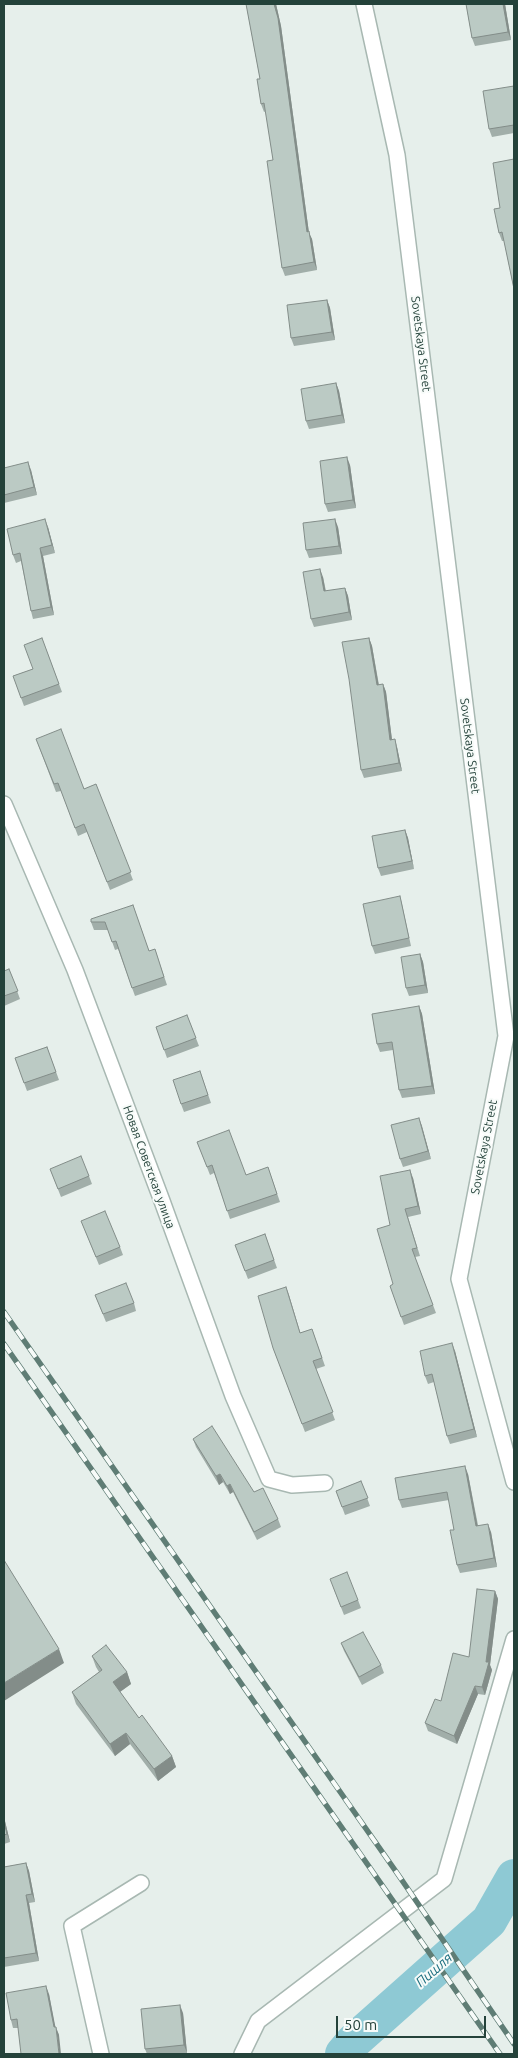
<!DOCTYPE html>
<html>
<head>
<meta charset="utf-8">
<style>
  body { margin:0 }
  #map { position:relative; width:518px; height:2058px; overflow:hidden; background:#e6efeb; font-family:Ubuntu,sans-serif }
  canvas { display:block }
  .frame { position:absolute; inset:0; border:5px solid #24423a; pointer-events:none }
  .scale { position:absolute; left:336px; top:2016px; width:150px; height:22px; box-sizing:border-box; border:2px solid #24423a; border-top:0; padding-left:6px; font-size:15px; line-height:18px; white-space:nowrap; color:#24423a; -webkit-text-stroke:4px #f7fbf9; paint-order:stroke }
</style>
</head>
<body>
<div id="map">
<canvas width="518" height="2058"></canvas>
<div class="frame"></div>
<div class="scale">50 m</div>
</div>
<script>
const context = document.querySelector('canvas').getContext('2d');
context.lineJoin = 'round';
function poly(rows) {
  const path = new Path2D();
  for (const r of rows) {
    path.moveTo(r[0], r[1]);
    for (let i = 2; i < r.length; i += 2) path.lineTo(r[i], r[i + 1]);
  }
  return path;
}
function trace(path, color, width, dash) {
  context.strokeStyle = color;
  context.lineWidth = width;
  context.lineCap = dash ? 'butt' : 'round';
  context.setLineDash(dash || []);
  context.stroke(path);
}
function fill(path, color) {
  context.fillStyle = color;
  context.fill(path, 'evenodd');
}
function label(font, color, halo, rows, align = 'center') {
  context.font = font + ' Ubuntu,sans-serif';
  context.lineWidth = 4;
  context.setLineDash([]);
  context.textBaseline = 'middle';
  context.strokeStyle = halo;
  context.fillStyle = color;
  for (const [text, x, y, turn = 0] of rows) {
    context.save();
    context.translate(x, y);
    context.rotate((+turn || 0) * Math.PI / 180);
    context.textAlign = isNaN(turn) ? turn : align;
    if (halo) context.strokeText(text, 0, 0);
    context.fillText(text, 0, 0);
    context.restore();
  }
}
trace(poly([
  [343,2054,354,2041,489,1921,514,1877]
]), '#8ec9d4', 36);
const minor = poly([
  [364,4,397,155,506,1036,459,1279,514,1482],
  [4,804,75,970,162,1201,233,1396,269,1479,292,1485,325,1483],
  [101,2054,72,1926,141,1883],
  [242,2054,258,2021,444,1879,514,1639]
]);
trace(minor, '#a8b8b2', 18);
trace(minor, '#fff', 15);
const rail = poly([
  [4,1312,397,1873,514,2044],
  [4,1344,500,2054]
]);
trace(rail, '#5f7d75', 5.5);
trace(rail, '#f7fbf9', 4, [11]);
fill(poly([
  [246,4,276,4,281,26,309,233,312,239,317,270,285,276,282,268,273,160,266,111,264,112,261,104,260,79],
  [466,4,505,4,511,40,475,46,472,38],
  [514,86,514,133,492,137,489,129],
  [514,159,514,290,504,241,502,241,499,233,500,208],
  [327,300,330,308,335,340,294,346,291,338],
  [336,383,339,391,345,423,309,429,306,421],
  [350,465,356,508,328,512,325,504],
  [4,468,31,470,37,495,4,503],
  [48,527,55,553,43,556,54,615,33,619,31,611,21,561,16,563,13,555],
  [338,527,342,554,309,558,306,550],
  [323,577,326,591,345,588,348,596,352,620,314,627,311,619],
  [42,638,62,692,24,706,13,676,33,669],
  [369,638,372,646,379,685,383,684,386,692,392,740,397,747,402,771,364,778,361,770],
  [36,739,84,789,96,784,133,880,110,890,87,832,78,836,61,791,56,792],
  [405,830,408,838,414,869,381,876,378,868],
  [400,896,402,904,411,946,375,954,372,946],
  [133,905,149,951,155,949,167,985,135,996,118,949,115,950,108,930,94,930,91,922],
  [420,954,423,962,428,993,409,996,406,988],
  [9,969,20,999,4,1006,4,971],
  [419,1006,422,1014,435,1094,402,1098,399,1090,393,1050,380,1052,377,1044],
  [187,1015,199,1046,167,1058,156,1027],
  [47,1047,59,1080,27,1091,15,1058],
  [200,1071,211,1103,184,1112,181,1104],
  [419,1118,431,1159,403,1167,400,1159],
  [197,1142,246,1175,268,1167,280,1202,230,1219,214,1173,210,1175],
  [50,1169,89,1176,92,1184,61,1197],
  [413,1178,421,1214,408,1217,420,1256,415,1257,436,1313,404,1325,390,1286,393,1284,390,1225],
  [81,1221,120,1247,123,1255,99,1265],
  [265,1234,277,1268,248,1279,235,1245],
  [286,1287,300,1333,312,1329,325,1366,316,1369,335,1420,305,1432,273,1348],
  [95,1295,134,1303,136,1311,106,1322],
  [455,1351,477,1437,450,1444,447,1436,434,1382,428,1384,425,1376],
  [193,1439,254,1492,278,1519,281,1527,257,1540,233,1492,230,1494,223,1482,219,1485,196,1447],
  [468,1474,478,1525,491,1532,497,1567,460,1573,457,1565,454,1530,449,1500,402,1508,399,1500],
  [361,1481,370,1506,345,1515,336,1491],
  [333,1587,358,1600,361,1608,344,1615],
  [495,1591,498,1599,490,1665,492,1670,485,1695,478,1694,457,1744,428,1731,425,1723,441,1701,469,1657],
  [341,1643,381,1665,384,1673,362,1685,344,1651],
  [92,1656,127,1672,131,1684,120,1692,139,1718,172,1756,176,1767,158,1781,130,1744,115,1756,76,1704,72,1692,99,1672,96,1667],
  [4,1817,10,1842,4,1844],
  [26,1863,29,1871,35,1902,29,1903,39,1961,4,1967,4,1867],
  [49,1994,55,2027,59,2035,18,2028,13,2028,11,2020],
  [183,2013,187,2053,173,2054,147,2054,145,2049]
]), '#a1aea9');
fill(poly([
  [274,4,276,4,281,26,309,233,312,239,317,270,314,262,307,232],
  [503,4,505,4,511,40,508,32],
  [327,300,330,308,335,340,332,332],
  [336,383,339,391,345,423,342,415],
  [347,457,350,465,356,508,353,500],
  [28,462,31,470,37,495,34,487],
  [45,519,48,527,55,553,52,545],
  [335,519,338,527,342,554,339,546],
  [40,548,43,556,54,615,51,607],
  [320,569,323,577,327,600,324,591],
  [345,588,348,596,352,620,349,612],
  [369,638,372,646,380,693,377,685],
  [383,684,386,692,393,748,390,740],
  [395,739,397,747,402,771,399,763],
  [405,830,408,838,414,869,412,861],
  [420,954,423,962,428,993,425,985],
  [419,1006,422,1014,435,1094,432,1086],
  [419,1118,422,1126,431,1159,428,1151],
  [410,1170,413,1178,421,1214,418,1206],
  [286,1287,289,1295,303,1342,300,1333],
  [452,1343,455,1351,477,1437,474,1429],
  [465,1466,468,1474,479,1534,476,1526],
  [220,1474,223,1482,219,1485,216,1476],
  [230,1484,233,1492,230,1494,227,1486],
  [488,1524,491,1532,497,1567,494,1558],
  [495,1591,498,1599,490,1665,492,1670,485,1695,482,1687],
  [59,1649,64,1663,4,1701,4,1683],
  [127,1672,131,1684,117,1694,113,1682],
  [475,1686,478,1694,457,1744,454,1736],
  [126,1733,130,1744,115,1756,110,1744],
  [172,1756,176,1767,158,1781,154,1769],
  [4,1817,10,1842,7,1834,4,1822],
  [26,1863,29,1871,35,1902,32,1894],
  [26,1895,29,1903,39,1961,36,1953],
  [46,1986,49,1994,57,2035,54,2027],
  [180,2005,183,2013,187,2053,184,2045],
  [56,2027,59,2035,61,2054,59,2054]
]), '#838d89');
const building = poly([
  [246,4,274,4,278,18,307,232,309,231,314,262,282,268,267,161,273,160,264,103,261,104,257,79,260,79,246,4],
  [466,4,503,4,508,32,472,38,466,4],
  [514,86,514,125,489,129,483,91,514,86],
  [514,159,514,289,502,232,499,233,494,209,500,208,493,163,514,159],
  [327,300,332,332,291,338,287,305,327,300],
  [336,383,342,415,306,421,301,389,336,383],
  [347,457,353,500,325,504,320,461,347,457],
  [28,462,34,487,4,495,4,468,28,462],
  [45,519,52,545,40,548,51,607,31,611,20,553,13,555,7,529,45,519],
  [335,519,339,546,306,550,303,523,335,519],
  [320,569,324,591,345,588,349,612,311,619,303,572,320,569],
  [42,638,59,684,21,698,13,676,33,669,24,645,42,638],
  [369,638,377,685,383,684,390,740,395,739,399,763,361,770,349,679,342,642,369,638],
  [61,729,84,789,96,784,131,872,107,882,84,824,75,828,58,783,54,784,36,739,61,729],
  [405,830,412,861,378,868,372,836,405,830],
  [400,896,409,938,372,946,363,904,400,896],
  [133,905,149,951,155,949,164,977,132,988,116,941,112,942,105,922,91,922,91,919,133,905],
  [420,954,425,985,406,988,401,957,420,954],
  [9,969,18,991,4,996,4,971,9,969],
  [419,1006,432,1086,399,1090,392,1042,377,1044,372,1014,419,1006],
  [187,1015,196,1038,164,1050,156,1027,187,1015],
  [47,1047,56,1072,24,1083,15,1058,47,1047],
  [200,1071,208,1095,181,1104,173,1080,200,1071],
  [419,1118,428,1151,400,1159,391,1125,419,1118],
  [229,1130,246,1175,268,1167,277,1194,227,1211,212,1165,207,1167,197,1142,229,1130],
  [81,1156,89,1176,58,1189,50,1169,81,1156],
  [410,1170,418,1206,405,1209,417,1248,412,1249,433,1305,401,1317,390,1286,393,1284,377,1229,390,1225,380,1176,410,1170],
  [105,1211,120,1247,96,1257,81,1221,105,1211],
  [265,1234,274,1260,245,1271,235,1245,265,1234],
  [126,1283,134,1303,103,1314,95,1295,126,1283],
  [286,1287,300,1333,312,1329,322,1358,313,1361,333,1412,302,1424,273,1348,258,1296,286,1287],
  [452,1343,474,1429,447,1436,432,1374,425,1376,420,1351,452,1343],
  [212,1426,254,1492,263,1488,278,1519,254,1532,230,1484,227,1486,220,1474,216,1476,193,1439,212,1426],
  [465,1466,476,1526,488,1524,494,1558,457,1565,450,1530,454,1530,447,1492,399,1500,395,1478,465,1466],
  [361,1481,368,1498,342,1507,336,1491,361,1481],
  [4,1560,59,1649,4,1683,4,1560],
  [347,1572,358,1600,341,1607,330,1579,347,1572],
  [477,1589,495,1591,486,1662,489,1662,482,1687,475,1686,454,1736,425,1723,435,1699,441,1701,453,1653,469,1657,477,1589],
  [363,1632,381,1665,359,1677,341,1643,363,1632],
  [106,1645,127,1672,113,1682,139,1718,142,1715,172,1756,154,1769,126,1733,110,1744,72,1692,102,1670,92,1656,106,1645],
  [4,1822,7,1834,4,1835,4,1822],
  [26,1863,32,1894,26,1895,36,1953,4,1958,4,1867,26,1863],
  [46,1986,54,2027,56,2027,59,2054,21,2054,17,2019,11,2020,6,1993,46,1986],
  [180,2005,184,2045,145,2049,141,2009,180,2005]
]);
fill(building, '#bbcac4');
trace(building, '#838d89', 1);
label('12px', '#24423a', '#f7fbf9', [
  ["Sovetskaya Street",421,344,83],
  ["Sovetskaya Street",470,746,83],
  ["Sovetskaya Street",484,1147,-79],
  ["Новая Советская улица",149,1167,70]
]);
label('italic 14px', '#1c6f80', '#f7fbf9', [
  ["Пишля",434,1970,-41]
]);
</script>
</body>
</html>
